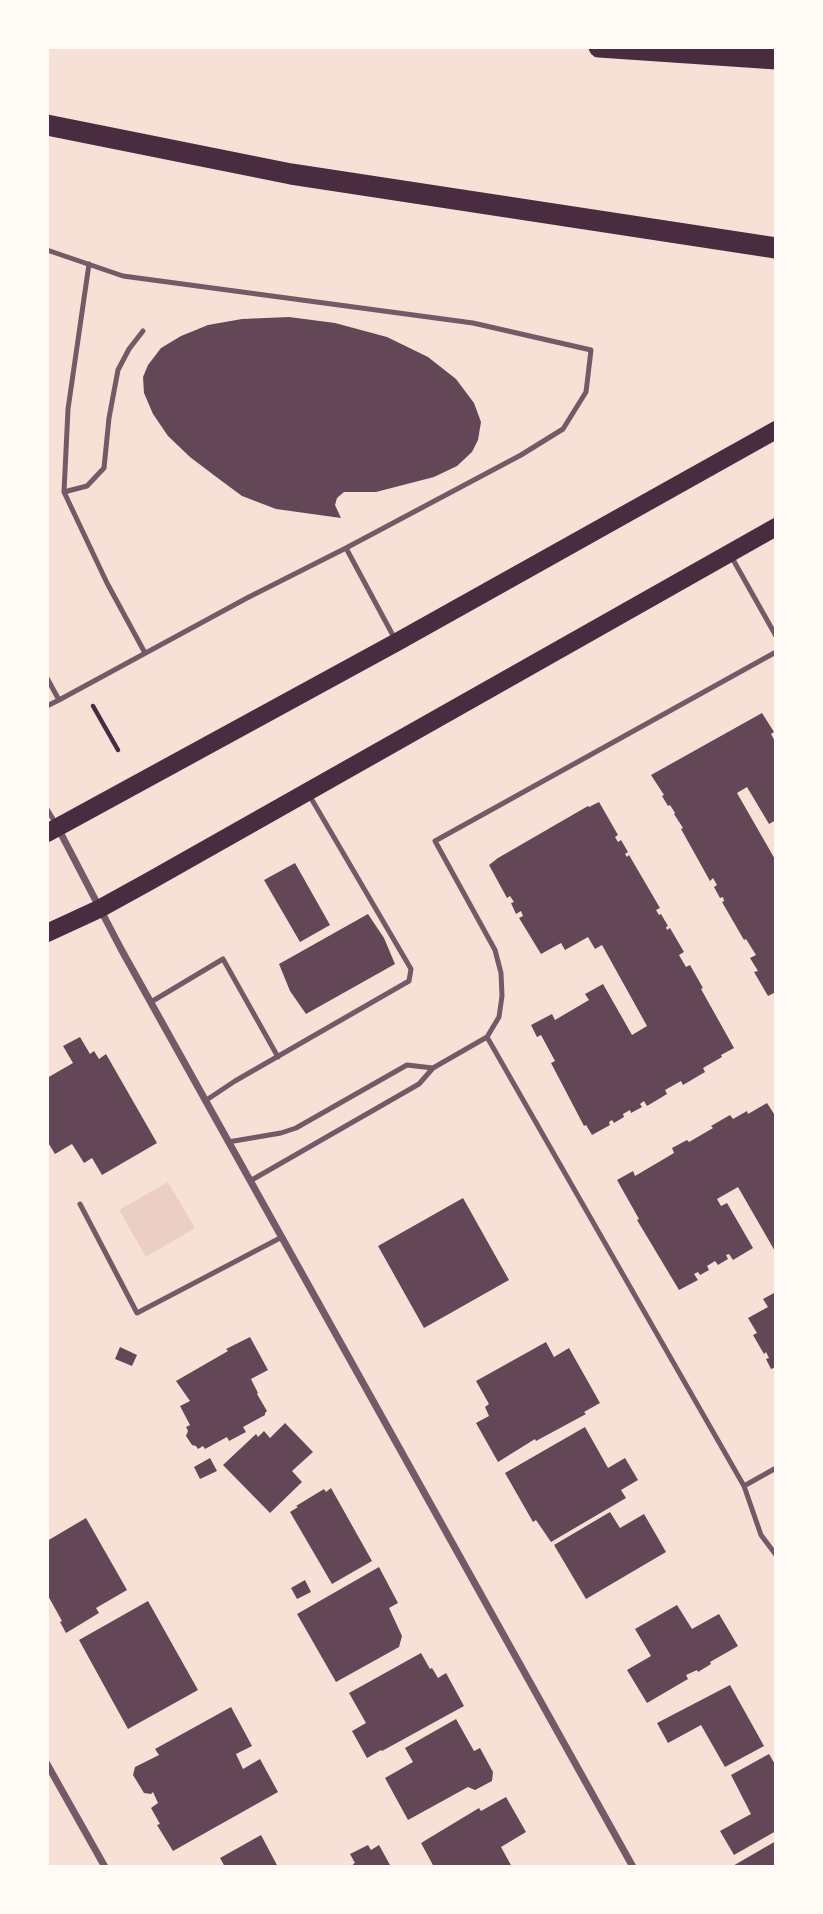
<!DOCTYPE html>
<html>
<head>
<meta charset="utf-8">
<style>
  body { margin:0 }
  #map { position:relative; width:823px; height:1914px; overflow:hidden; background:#f7e1d7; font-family:Cabin,sans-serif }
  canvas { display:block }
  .frame { position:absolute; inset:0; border:49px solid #fffaf5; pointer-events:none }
</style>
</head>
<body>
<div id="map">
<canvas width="823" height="1914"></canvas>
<div class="frame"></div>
</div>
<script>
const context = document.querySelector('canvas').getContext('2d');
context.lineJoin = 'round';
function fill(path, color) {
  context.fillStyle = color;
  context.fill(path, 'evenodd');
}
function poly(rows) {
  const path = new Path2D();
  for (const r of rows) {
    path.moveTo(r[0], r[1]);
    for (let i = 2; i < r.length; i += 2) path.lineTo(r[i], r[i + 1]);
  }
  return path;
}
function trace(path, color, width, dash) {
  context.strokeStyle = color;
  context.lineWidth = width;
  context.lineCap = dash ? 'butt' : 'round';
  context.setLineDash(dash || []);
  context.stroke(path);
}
fill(poly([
  [168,1182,195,1228,146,1257,119,1210]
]), '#ebcfc5');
fill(poly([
  [289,317,335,323,387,337,428,357,456,379,474,403,481,422,478,440,472,452,457,466,434,477,376,492,344,492,337,498,335,505,341,518,276,509,242,496,215,476,190,457,168,436,153,414,144,393,143,377,148,365,161,348,181,336,208,325,242,319],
  [762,713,774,732,771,734,776,743,776,820,769,824,747,787,737,793,776,861,776,992,768,996,754,972,758,971,750,958,756,955,746,939,744,940,722,902,724,901,723,897,720,898,714,887,717,885,713,878,710,881,681,829,683,828,674,814,675,813,670,805,668,806,662,796,664,795,651,775],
  [599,802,618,835,615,837,618,842,621,840,628,852,625,854,627,857,629,855,660,908,656,910,659,915,661,914,668,926,666,927,667,930,670,928,684,952,679,955,686,967,690,965,703,988,701,989,734,1048,721,1055,722,1057,703,1068,705,1072,683,1085,681,1081,665,1090,667,1094,647,1106,644,1101,640,1104,642,1107,631,1113,630,1110,623,1114,624,1117,614,1123,612,1120,609,1122,610,1125,592,1135,586,1125,584,1126,551,1063,555,1061,541,1035,537,1037,531,1025,552,1014,555,1020,589,1000,585,994,603,984,632,1035,647,1026,602,945,595,949,588,937,565,950,561,943,541,954,519,918,523,916,521,911,516,914,511,903,514,902,510,896,507,898,489,865,498,858,588,806,589,807],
  [295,863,330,925,300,942,264,880],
  [368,914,384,938,395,964,306,1014,290,991,279,964],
  [80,1037,90,1054,94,1051,99,1059,106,1054,157,1143,102,1175,92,1158,84,1163,72,1144,55,1154,47,1141,47,1078,73,1063,63,1046],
  [767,1103,776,1117,776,1253,738,1187,717,1199,721,1206,727,1203,753,1248,733,1260,729,1254,726,1255,728,1259,718,1265,715,1261,707,1266,709,1270,700,1275,698,1272,694,1274,698,1280,679,1290,637,1220,639,1219,617,1180,633,1171,635,1176,674,1153,672,1148,687,1140,689,1142,713,1128,711,1126,730,1115,733,1119,747,1111,748,1114],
  [463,1198,509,1280,424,1328,378,1246],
  [776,1292,776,1367,771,1369,766,1359,769,1358,766,1352,764,1354,753,1335,757,1333,748,1318,768,1307,763,1299],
  [250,1337,268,1370,251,1379,258,1393,257,1394,267,1411,265,1413,265,1415,243,1427,246,1432,229,1441,227,1437,205,1449,203,1446,198,1449,196,1446,192,1445,186,1436,188,1431,186,1427,190,1425,180,1406,190,1401,176,1381,228,1351,226,1349],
  [546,1342,554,1357,569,1348,600,1403,584,1412,586,1414,536,1441,535,1439,498,1462,476,1423,489,1416,485,1407,489,1404,476,1381],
  [120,1347,137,1355,132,1366,115,1359],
  [285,1423,313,1452,292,1471,302,1482,270,1513,223,1465,256,1434,258,1437,264,1431,270,1438],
  [585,1427,608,1468,625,1458,638,1480,621,1490,626,1498,551,1542,536,1520,533,1522,505,1473],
  [210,1458,217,1471,200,1479,194,1467],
  [331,1488,372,1561,332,1584,290,1512,298,1507,296,1506,324,1489,326,1492],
  [610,1512,620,1528,644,1514,666,1552,586,1599,554,1545],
  [86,1518,127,1590,96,1608,99,1613,66,1633,60,1622,62,1621,47,1594,47,1541],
  [379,1567,398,1603,389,1608,402,1636,399,1647,336,1682,297,1614],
  [305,1580,311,1592,297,1599,291,1588],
  [148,1601,198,1690,128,1729,79,1640],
  [677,1605,692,1629,719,1614,738,1646,710,1662,711,1664,698,1672,697,1670,686,1675,688,1679,647,1703,627,1670,651,1656,635,1629],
  [421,1653,430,1669,432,1668,438,1678,446,1673,464,1706,382,1751,381,1750,367,1758,352,1731,366,1723,349,1693],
  [730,1685,764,1746,725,1767,701,1725,668,1743,657,1723],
  [231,1707,252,1746,236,1754,243,1769,260,1759,278,1792,173,1851,157,1825,160,1824,151,1808,158,1803,153,1792,151,1794,144,1793,133,1775,135,1767,159,1755,155,1749],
  [456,1719,474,1751,480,1748,493,1772,492,1781,475,1790,468,1787,408,1820,385,1778,413,1762,405,1748],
  [769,1754,776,1766,776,1831,734,1855,720,1831,751,1814,731,1775],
  [506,1797,526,1832,501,1847,512,1867,434,1867,421,1843,479,1808,481,1811],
  [261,1835,278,1867,225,1867,220,1858],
  [776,1841,776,1867,731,1867],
  [368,1845,371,1850,379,1845,390,1865,354,1867,353,1864,355,1863,350,1854]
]), '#644757');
trace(poly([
  [93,706,118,750]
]), '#4a2c40', 4.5);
trace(poly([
  [47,250,123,276,473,323,591,350,586,392,563,429,521,455,346,548,247,598,59,700],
  [89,264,68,409,64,492,107,583,145,653],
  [64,492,87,486,104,468,109,418,118,370,129,349,143,331],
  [346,548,396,641],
  [731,556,776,636],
  [776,652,435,841,495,950,501,973,502,996,499,1017,487,1037,744,1486,776,1468],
  [47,678,59,700,47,706],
  [47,809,56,824],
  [151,1002,223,959,278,1057],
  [205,1101,235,1081,409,981,411,969,308,793],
  [228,1142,281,1133,296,1128,407,1065,433,1068],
  [250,1181,419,1084,433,1068,487,1037],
  [80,1204,137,1313,282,1237],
  [744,1486,761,1535,776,1555]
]), '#755966', 5);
trace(poly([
  [58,828,121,949,633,1867],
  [47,1764,105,1867]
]), '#755966', 7);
trace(poly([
  [47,833,397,642,776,430],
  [47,933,99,909,148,882,776,527]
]), '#4a2c40', 18);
trace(poly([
  [599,47,776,59],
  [47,125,291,174,776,248]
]), '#4a2c40', 21);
</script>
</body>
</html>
